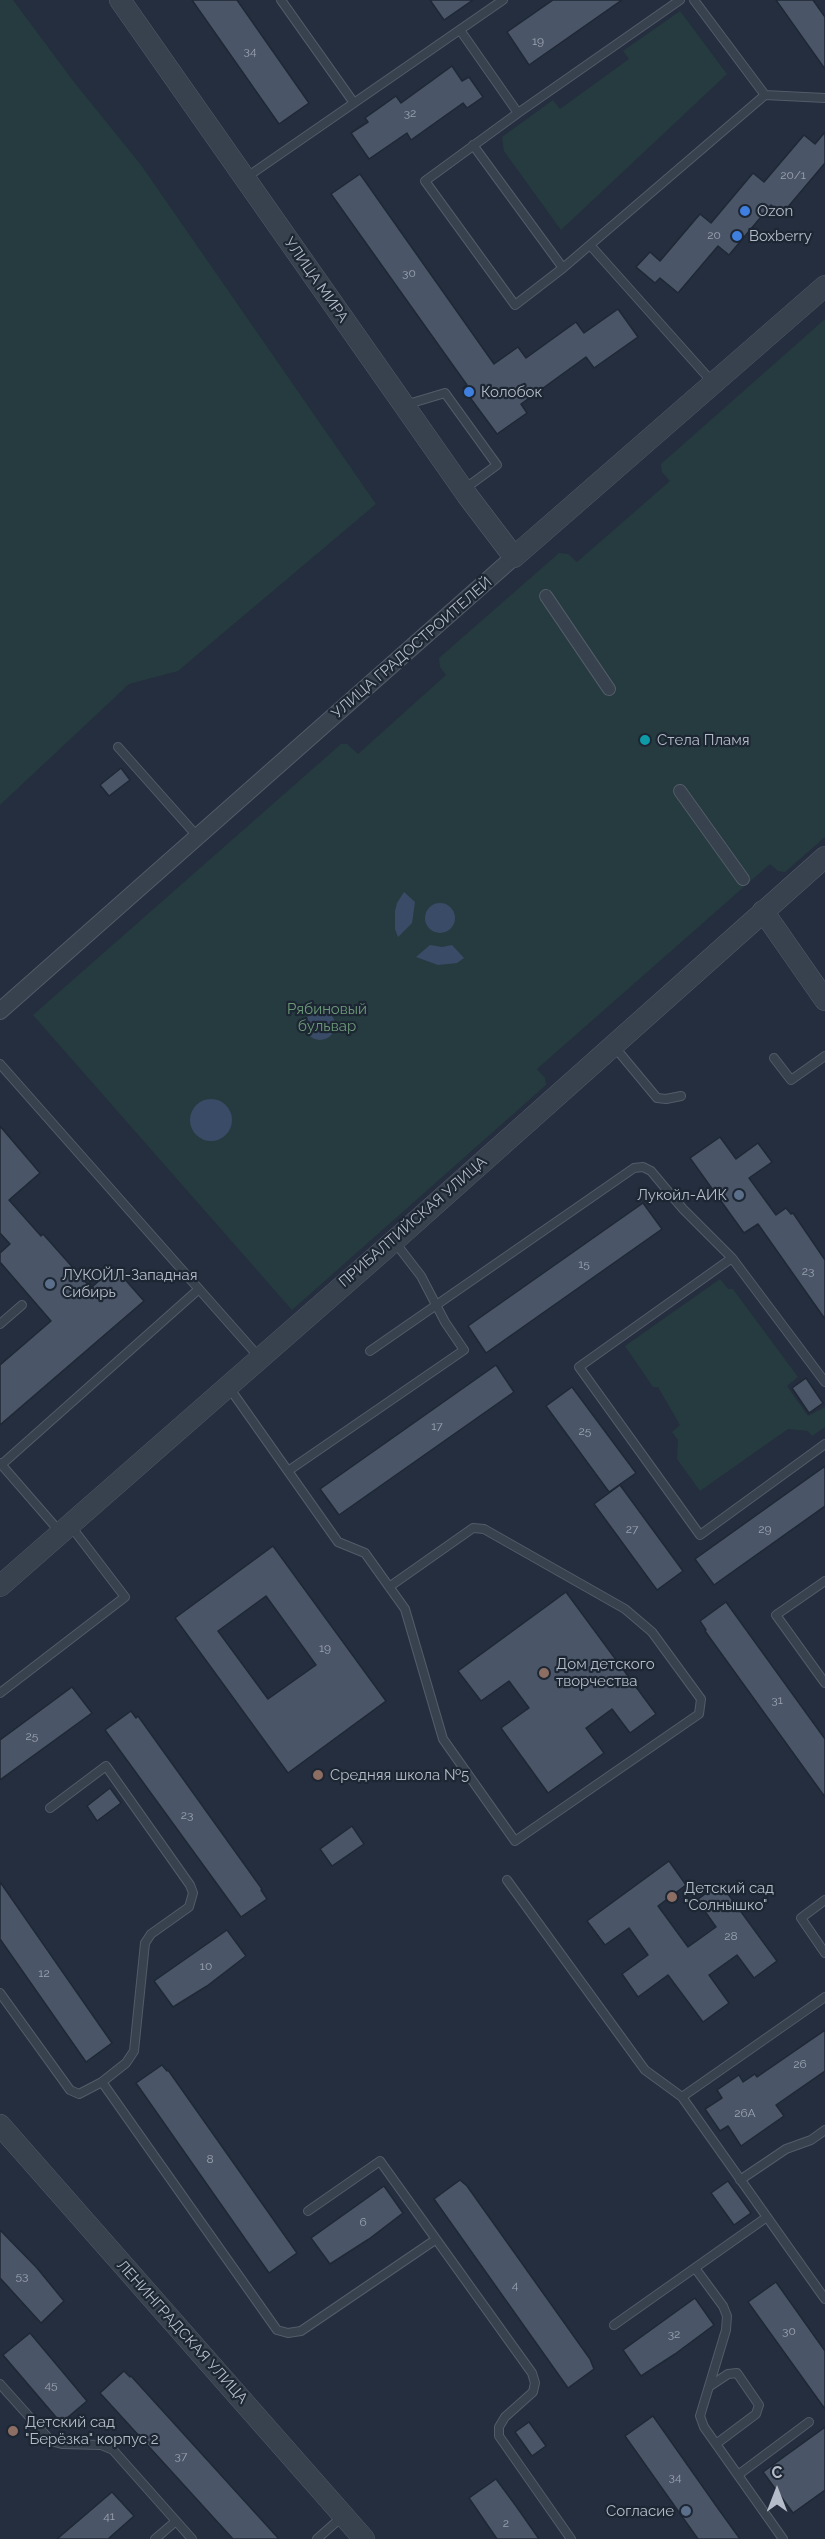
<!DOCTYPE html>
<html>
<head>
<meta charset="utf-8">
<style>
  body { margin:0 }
  #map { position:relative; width:825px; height:2539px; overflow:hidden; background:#242e3e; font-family:Raleway,sans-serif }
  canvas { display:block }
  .north { position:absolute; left:747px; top:2461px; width:60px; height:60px; -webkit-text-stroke:4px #1d2633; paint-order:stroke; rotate:0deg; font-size:16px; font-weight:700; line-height:24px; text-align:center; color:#b5bcc9 }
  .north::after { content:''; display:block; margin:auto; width:21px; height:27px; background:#b5bcc9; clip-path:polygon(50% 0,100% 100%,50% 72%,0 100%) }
</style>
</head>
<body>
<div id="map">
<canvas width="825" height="2539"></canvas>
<div class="north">С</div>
</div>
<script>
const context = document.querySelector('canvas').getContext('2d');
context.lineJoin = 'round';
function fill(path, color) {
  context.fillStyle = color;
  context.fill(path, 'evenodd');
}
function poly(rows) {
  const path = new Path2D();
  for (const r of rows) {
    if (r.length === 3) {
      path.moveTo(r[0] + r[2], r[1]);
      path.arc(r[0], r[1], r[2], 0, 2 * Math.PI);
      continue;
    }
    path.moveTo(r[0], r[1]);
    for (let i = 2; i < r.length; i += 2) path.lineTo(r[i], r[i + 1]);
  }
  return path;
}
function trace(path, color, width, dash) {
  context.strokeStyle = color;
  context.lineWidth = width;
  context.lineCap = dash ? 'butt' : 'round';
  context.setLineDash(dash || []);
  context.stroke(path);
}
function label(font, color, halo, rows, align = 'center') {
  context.font = font + ' Raleway,sans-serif';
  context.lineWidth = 4.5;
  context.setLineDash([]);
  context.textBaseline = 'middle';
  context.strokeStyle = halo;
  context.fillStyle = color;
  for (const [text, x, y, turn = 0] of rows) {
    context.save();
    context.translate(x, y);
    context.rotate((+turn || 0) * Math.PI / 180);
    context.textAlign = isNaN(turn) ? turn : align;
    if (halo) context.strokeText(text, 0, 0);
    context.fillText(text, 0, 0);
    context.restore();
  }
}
fill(poly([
  [0,0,13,0,74,82,141,165,376,504,178,671,129,684,0,805],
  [680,11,727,74,561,230,504,151,502,137,553,100,560,109,629,59,623,51],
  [825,319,825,837,785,872,778,871,770,864,537,1069,545,1078,546,1085,292,1310,33,1015,341,744,347,744,358,754,446,675,440,667,439,658,559,553,568,554,577,562,670,481,662,472,661,464],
  [720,1279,728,1289,733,1289,798,1377,787,1386,808,1416,825,1407,825,1427,812,1436,808,1431,788,1429,700,1491,677,1459,678,1440,672,1432,680,1425,658,1387,653,1387,625,1346]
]), '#263b3f');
fill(poly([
  [404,892,415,902,412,923,398,937,395,929,395,911,397,903],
  [440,918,15],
  [430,945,442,947,452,945,464,958,457,963,438,965,416,957],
  [320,1025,15],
  [211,1120,21]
]), '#3a4b67');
const building = poly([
  [192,0,237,0,309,103,279,124,192,0],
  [430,0,473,0,444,20,430,0],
  [553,0,622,0,529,65,507,32,553,0],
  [776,0,813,0,825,17,825,69,776,0],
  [452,66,462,81,469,77,483,97,467,108,463,103,411,140,407,133,369,159,351,133,368,122,365,118,396,96,401,103,452,66],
  [825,132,825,163,782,214,771,205,729,255,718,246,678,293,660,278,655,283,636,267,650,252,660,261,700,214,711,223,753,173,764,182,804,135,815,144,825,132],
  [360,174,494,364,518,347,526,358,576,322,584,333,618,309,638,337,594,368,586,357,521,404,527,413,497,434,463,388,467,385,331,194,360,174],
  [121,768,130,780,109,796,100,785,121,768],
  [0,1126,40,1173,9,1200,41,1236,43,1234,91,1288,114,1267,144,1301,0,1425,0,1365,51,1321,0,1262,0,1253,10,1244,0,1233,0,1126],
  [720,1137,736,1159,758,1143,772,1162,749,1178,776,1215,786,1208,791,1214,793,1213,825,1260,825,1319,758,1224,744,1233,690,1158,720,1137],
  [643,1203,662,1229,486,1353,468,1326,643,1203],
  [496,1365,514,1392,339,1515,320,1489,496,1365],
  [806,1378,823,1403,809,1413,792,1388,806,1378],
  [572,1387,636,1473,609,1492,546,1406,572,1387],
  [825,1466,825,1506,714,1585,695,1559,825,1466],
  [620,1485,683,1571,657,1590,594,1504,620,1485],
  [273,1546,386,1701,288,1773,175,1618,273,1546],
  [266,1596,316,1665,268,1699,218,1631,266,1596],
  [566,1592,656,1714,630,1733,612,1709,586,1728,604,1753,548,1793,501,1728,529,1708,509,1681,481,1701,458,1671,566,1592],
  [726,1602,825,1739,825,1797,705,1631,706,1630,700,1621,726,1602],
  [72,1687,92,1713,0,1780,0,1740,72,1687],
  [131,1711,136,1718,138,1716,262,1889,261,1890,267,1899,241,1917,105,1730,131,1711],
  [110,1788,121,1803,97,1821,87,1806,110,1788],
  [352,1826,364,1844,332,1866,320,1849,352,1826],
  [669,1861,686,1885,658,1906,688,1947,716,1927,697,1900,720,1883,777,1961,754,1978,737,1955,709,1975,729,2003,703,2022,668,1975,638,1997,622,1974,648,1955,629,1928,605,1945,587,1921,669,1861],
  [0,1882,112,2043,86,2062,0,1939,0,1882],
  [227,1930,246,1956,207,1986,173,2007,154,1981,227,1930],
  [825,2030,825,2071,776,2105,784,2116,741,2146,728,2126,720,2131,705,2109,722,2098,717,2090,739,2075,743,2082,755,2074,757,2077,825,2030],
  [162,2065,167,2071,168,2070,297,2253,269,2273,136,2083,162,2065],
  [460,2180,467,2186,590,2359,594,2369,568,2388,434,2199,460,2180],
  [728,2181,751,2213,734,2225,711,2193,728,2181],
  [384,2186,403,2213,369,2239,330,2264,311,2238,384,2186],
  [0,2230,37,2268,64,2301,41,2323,0,2278,0,2230],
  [776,2282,825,2351,825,2409,748,2302,776,2282],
  [695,2298,714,2325,675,2354,641,2376,623,2350,695,2298],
  [30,2333,87,2401,61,2423,3,2355,30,2333],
  [124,2371,130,2377,131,2376,279,2539,233,2539,100,2393,124,2371],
  [653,2416,717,2507,740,2539,698,2539,625,2436,653,2416],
  [529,2422,546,2446,532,2456,515,2432,529,2422],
  [825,2427,825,2490,793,2513,763,2472,825,2427],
  [496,2479,516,2506,539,2539,497,2539,469,2498,496,2479],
  [112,2492,134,2516,108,2539,57,2539,112,2492]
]);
fill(building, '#4a5567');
trace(building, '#1f2835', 1.5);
const service = poly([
  [281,0,354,103],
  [680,0,518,113,425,181,515,305,563,268,765,95,694,0],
  [460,30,518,113],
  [765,95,825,98],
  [473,145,563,268],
  [244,179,503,0],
  [590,245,714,384],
  [405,405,445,393,497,465,463,490],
  [118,747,197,836],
  [613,1045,657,1098,666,1099,681,1096],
  [774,1058,791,1080,825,1056],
  [0,1064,259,1357],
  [0,1324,22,1305],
  [370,1351,634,1168,643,1167,651,1171,683,1209,732,1258],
  [825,1382,732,1258,579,1367,700,1535,825,1444],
  [228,1386,338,1542,365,1553,405,1609,443,1739,515,1841,699,1714,701,1699,652,1632,625,1609,484,1529,473,1528,389,1587],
  [0,1463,60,1532],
  [1,1465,199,1289],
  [288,1471,464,1350,445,1322,421,1276,394,1241],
  [825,1581,776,1615,825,1683],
  [0,1693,125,1597,70,1525],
  [50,1808,106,1766,190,1885,193,1893,189,1907,151,1934,145,1943,134,2051,126,2063,102,2082],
  [507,1880,645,2070,682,2097,825,2299],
  [825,1900,801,1918,825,1953],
  [0,1993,70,2090,79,2094,102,2082,277,2330,288,2333,301,2331,435,2240],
  [682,2097,825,1997],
  [740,2180,786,2149,811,2140,825,2130],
  [308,2211,380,2161,532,2373,535,2383,533,2392,505,2417,499,2427,499,2436,571,2539],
  [695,2268,723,2306,727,2316,726,2330,700,2416,704,2427,783,2539],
  [614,2325,767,2217],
  [0,2384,51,2441,62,2444,101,2445,113,2450,176,2521],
  [710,2386,728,2374,737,2373,759,2405,756,2414,716,2444],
  [738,2475,809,2422],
  [155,2539,176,2521,192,2539],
  [317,2539,344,2515]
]);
const pedestrian = poly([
  [546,596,609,689],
  [680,791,743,879]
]);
const minor = poly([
  [0,1011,514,557]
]);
const tertiary = poly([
  [120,0,467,495,514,557,825,286],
  [763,911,825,1000],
  [0,1586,394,1241,825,857],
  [0,2125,364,2539]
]);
trace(service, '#535c69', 10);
trace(pedestrian, '#535c69', 14);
trace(minor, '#535c69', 18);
trace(tertiary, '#535c69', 22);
trace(service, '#38414e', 8);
trace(pedestrian, '#38414e', 12);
trace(minor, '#38414e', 16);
trace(tertiary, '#38414e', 21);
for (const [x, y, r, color] of [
  [745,211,6,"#3f7fe0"],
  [737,236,6,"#3f7fe0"],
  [469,392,6,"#3f7fe0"],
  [645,740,6,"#0f9aa8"],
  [739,1195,6,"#5c6f8a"],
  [50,1284,6,"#5c6f8a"],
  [544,1673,6,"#8d6e63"],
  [318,1775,6,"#8d6e63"],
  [672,1897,6,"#8d6e63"],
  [13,2431,6,"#8d6e63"],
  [686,2511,6,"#5c6f8a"]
]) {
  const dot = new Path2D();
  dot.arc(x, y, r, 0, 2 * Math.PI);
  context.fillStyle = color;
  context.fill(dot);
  trace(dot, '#1d2633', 2);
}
label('12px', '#9aa2b0', null, [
  ["19",538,41],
  ["34",250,51],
  ["32",410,113],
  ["20/1",793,175],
  ["20",714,235],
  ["30",409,273],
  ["15",584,1264],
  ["23",808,1271],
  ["17",437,1426],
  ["25",585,1431],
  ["27",632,1529],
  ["29",765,1529],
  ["19",325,1648],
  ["31",777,1700],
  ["25",32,1736],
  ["23",187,1815],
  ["28",731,1936],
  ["10",206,1966],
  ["12",44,1973],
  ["26",800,2064],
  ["26А",745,2113],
  ["8",210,2159],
  ["6",363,2222],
  ["53",22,2276],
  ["4",515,2285],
  ["30",789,2331],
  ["32",674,2334],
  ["45",51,2385],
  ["37",181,2456],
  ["34",675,2477],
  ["41",109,2516],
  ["2",506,2523]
]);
label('15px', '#b5bcc9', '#1d2633', [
  ["Ozon",757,211],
  ["Boxberry",749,236],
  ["Колобок",481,392],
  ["Стела Пламя",657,740],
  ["Лукойл-АИК",727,1195,"right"],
  ["ЛУКОЙЛ-Западная",62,1275],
  ["Сибирь",62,1292],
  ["Дом детского",556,1664],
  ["творчества",556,1681],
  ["Средняя школа №5",330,1775],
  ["Детский сад",684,1888],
  ["\"Солнышко\"",684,1905],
  ["Детский сад",25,2422],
  ["\"Берёзка\" корпус 2",25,2439],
  ["Согласие",674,2511,"right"]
], 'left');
label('15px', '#b5bcc9', '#1d2633', [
  ["УЛИЦА МИРА",316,280,55],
  ["УЛИЦА ГРАДОСТРОИТЕЛЕЙ",412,648,-41],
  ["ПРИБАЛТИЙСКАЯ УЛИЦА",413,1222,-41],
  ["ЛЕНИНГРАДСКАЯ УЛИЦА",182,2332,48]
]);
label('15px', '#6c9a78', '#1d2633', [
  ["Рябиновый",327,1009],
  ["бульвар",327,1026]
]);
</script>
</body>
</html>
